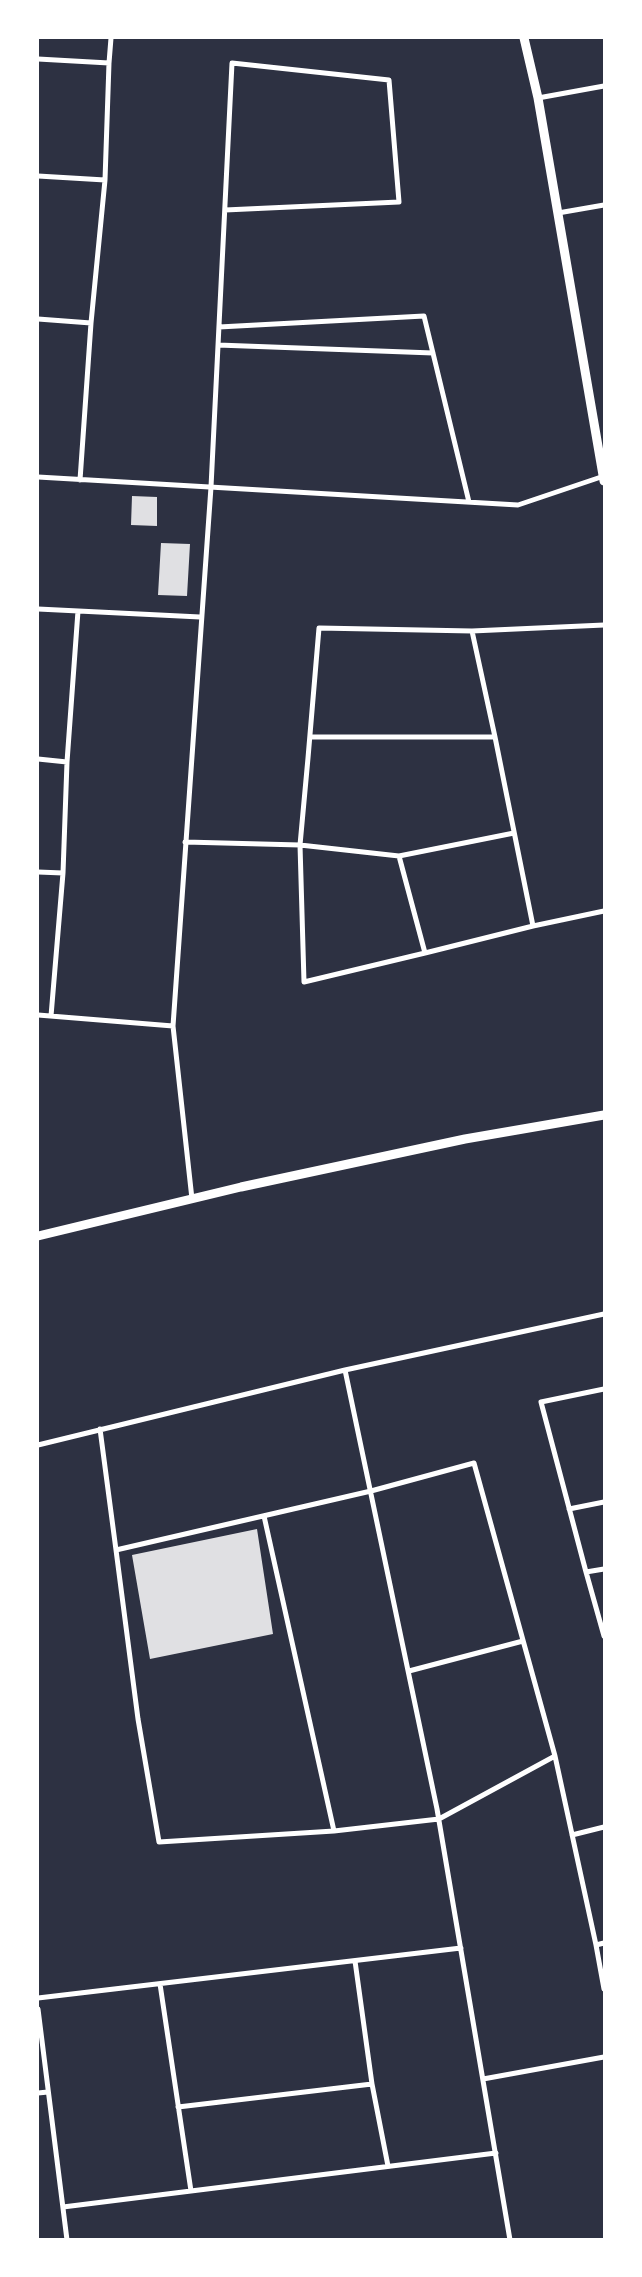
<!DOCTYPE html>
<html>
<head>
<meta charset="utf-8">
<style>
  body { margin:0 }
  #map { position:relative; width:642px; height:2277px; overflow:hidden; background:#2d3142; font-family:Lato,sans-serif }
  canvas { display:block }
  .frame { position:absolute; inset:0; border:39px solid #fff; pointer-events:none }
</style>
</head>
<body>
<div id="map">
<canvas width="642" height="2277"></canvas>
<div class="frame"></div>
</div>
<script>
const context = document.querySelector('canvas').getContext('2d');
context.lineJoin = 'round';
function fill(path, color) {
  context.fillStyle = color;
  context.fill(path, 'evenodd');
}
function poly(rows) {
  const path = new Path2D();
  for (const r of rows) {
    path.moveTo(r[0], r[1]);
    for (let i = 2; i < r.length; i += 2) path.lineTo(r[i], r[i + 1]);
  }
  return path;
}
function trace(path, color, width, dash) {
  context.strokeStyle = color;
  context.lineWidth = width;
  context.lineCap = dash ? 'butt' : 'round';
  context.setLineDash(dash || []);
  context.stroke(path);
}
fill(poly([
  [132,496,157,497,157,526,131,525],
  [161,543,190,544,187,596,158,595],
  [257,1529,273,1634,150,1659,132,1555]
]), '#e0e0e3');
trace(poly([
  [38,59,109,63,105,180],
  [109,63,111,38],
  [538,98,604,86],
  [38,176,105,180,91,323,38,319],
  [558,213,604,205],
  [219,327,424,316,469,502],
  [218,345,433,353],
  [38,477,518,505,604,476],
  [80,480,91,323],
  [38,609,200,617],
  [472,631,604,625],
  [38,759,67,762,78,611],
  [185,842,300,845,308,758,319,628,472,631,495,737,310,737],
  [300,845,399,856,425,953,304,982,300,845],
  [399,856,514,833],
  [38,872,63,873,67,762],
  [533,926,604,911],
  [425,953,533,926,495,737],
  [38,1015,173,1026,211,487,232,63,389,80,399,202,225,210],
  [51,1016,63,873],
  [173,1026,192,1199],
  [345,1370,437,1809,510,2240],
  [100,1429,116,1550,138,1719,159,1842,334,1831,439,1819,555,1756,474,1463,371,1491,116,1550],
  [38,1445,345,1370,604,1314],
  [569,1509,604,1502],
  [264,1516,334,1831],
  [604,1569,586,1572,604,1636],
  [586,1572,541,1402,604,1389],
  [409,1671,523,1641],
  [555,1756,596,1945],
  [572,1835,604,1827],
  [604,1943,596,1945,604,1989],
  [355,1961,372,2084],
  [38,1998,461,1948],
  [38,2009,67,2240],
  [483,2079,604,2057],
  [38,2093,48,2092],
  [178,2107,372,2084,388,2166],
  [191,2191,496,2153],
  [63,2207,191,2191,160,1984]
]), '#fff', 5);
trace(poly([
  [524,38,538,98,604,481],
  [38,1236,241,1187,465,1139,604,1115]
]), '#fff', 9);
</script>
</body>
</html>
